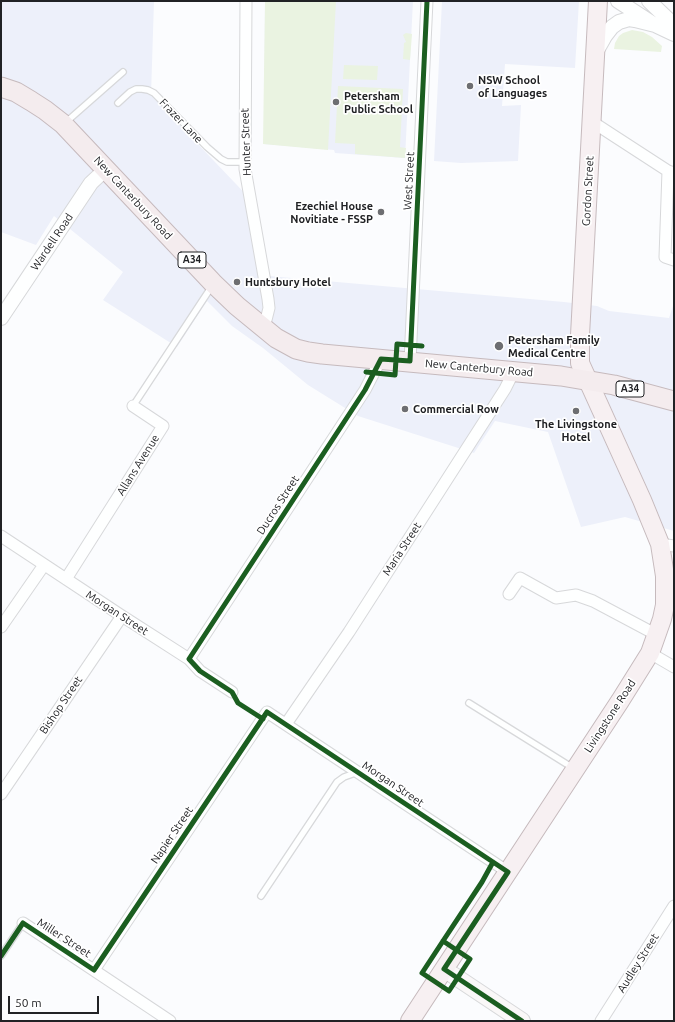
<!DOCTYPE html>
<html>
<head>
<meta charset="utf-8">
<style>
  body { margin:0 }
  #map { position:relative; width:675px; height:1022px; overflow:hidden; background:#fbfcfe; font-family:Ubuntu,sans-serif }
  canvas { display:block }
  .frame { position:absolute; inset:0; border:2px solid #212225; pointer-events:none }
  .scale { position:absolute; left:8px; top:996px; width:91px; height:18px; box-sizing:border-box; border:2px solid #212225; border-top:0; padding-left:5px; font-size:12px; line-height:14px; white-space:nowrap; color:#212225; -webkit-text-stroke:3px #fff; paint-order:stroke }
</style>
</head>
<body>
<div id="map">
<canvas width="675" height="1022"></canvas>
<div class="frame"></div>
<div class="scale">50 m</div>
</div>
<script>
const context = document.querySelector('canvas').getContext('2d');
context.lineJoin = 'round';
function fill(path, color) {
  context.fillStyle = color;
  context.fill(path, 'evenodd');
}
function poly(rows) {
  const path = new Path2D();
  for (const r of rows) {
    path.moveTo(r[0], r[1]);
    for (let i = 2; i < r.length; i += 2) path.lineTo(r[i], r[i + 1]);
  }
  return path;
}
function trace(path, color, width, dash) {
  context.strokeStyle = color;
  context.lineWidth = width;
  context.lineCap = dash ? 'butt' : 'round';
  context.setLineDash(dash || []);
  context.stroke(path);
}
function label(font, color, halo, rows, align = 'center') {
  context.font = font + ' Ubuntu,sans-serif';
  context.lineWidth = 3.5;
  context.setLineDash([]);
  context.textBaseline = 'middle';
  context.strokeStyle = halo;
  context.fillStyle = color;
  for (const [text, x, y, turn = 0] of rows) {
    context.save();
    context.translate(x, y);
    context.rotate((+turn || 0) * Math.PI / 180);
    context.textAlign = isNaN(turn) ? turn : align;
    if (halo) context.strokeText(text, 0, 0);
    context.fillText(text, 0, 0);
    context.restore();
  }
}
fill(poly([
  [1,1,154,1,151,95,257,206,269,276,564,302,597,306,609,311,669,318,674,303,674,531,625,517,581,527,548,432,495,421,474,453,358,416,308,385,263,348,232,326,207,301,177,347,103,300,123,272,54,216,36,245,1,232],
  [265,1,413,1,405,158,335,153,334,150,264,144],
  [442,1,579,1,575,68,505,64,502,106,521,105,518,161,461,163,434,161]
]), '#edf0fa');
fill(poly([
  [265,1,336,1,328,150,263,144],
  [632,30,643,32,652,37,662,46,661,52,614,49,615,43,619,36,623,33],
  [406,33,412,34,410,60,403,59,404,43,406,42,403,35],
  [344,65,378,66,377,80,343,79],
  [338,86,403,89,400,147,399,147,406,148,405,158,355,154,355,144,335,143]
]), '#eaf3e1');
const service = poly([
  [118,103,130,92,136,89,142,89,148,90,154,93,207,147,221,159,227,162,245,162],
  [65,123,123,72],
  [133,406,212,286],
  [469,703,573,768],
  [261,896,337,782,344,777,358,772],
  [1,956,23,923]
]);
const minor = poly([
  [246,1,245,169,268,299,269,308,264,328],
  [591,121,668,171,674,173],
  [668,171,665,257,674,260],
  [410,361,427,1],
  [1,536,122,616,189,659,200,671,232,692],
  [660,544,674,546],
  [66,579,163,426,133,406],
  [509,594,520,578,556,598,576,595,593,601,657,635],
  [1,627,44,565],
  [650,653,674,667],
  [189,659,365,390,381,359],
  [286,724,349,632,505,389,514,371],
  [1,794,122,616],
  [23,923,170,1021],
  [94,970,267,712,508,872],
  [601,1021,674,906]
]);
const tertiary = poly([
  [618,1,655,25,674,34],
  [649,1,674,25],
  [596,52,605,36,612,27,619,22,629,19,635,20,655,25],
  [1,318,91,183,106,169]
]);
const secondary = poly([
  [444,969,522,1021]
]);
const primary = poly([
  [410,1021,620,701,650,653,662,619,665,605,665,576,660,544,642,500,580,363,580,335,598,1]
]);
const trunk = poly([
  [1,87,16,92,31,101,45,110,63,124,213,283,237,306,276,338,296,349,308,352,322,354,561,376,614,385,674,401]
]);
trace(service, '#d7d8da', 8);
trace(minor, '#d7d8da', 13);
trace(tertiary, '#d7d8da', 16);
trace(secondary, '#d7d8da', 18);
trace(primary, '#c6babd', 20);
trace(trunk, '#c6babd', 21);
trace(service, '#feffff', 5.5);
trace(minor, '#feffff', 11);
trace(tertiary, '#feffff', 14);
trace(secondary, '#faf8f8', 16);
trace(primary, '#f7f0f2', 18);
trace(trunk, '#f4ecee', 19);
trace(poly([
  [366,372,395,375,397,344,422,346],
  [263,719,238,703,232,692,200,671,189,659,365,390,381,359,410,361,427,1],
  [443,941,470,959,449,991,422,973,443,941,482,882,493,862],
  [1,956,23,923,94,970,267,712,508,872,444,969,522,1021]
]), '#1b5e20', 5);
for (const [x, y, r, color] of [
  [470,86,4,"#6d6e71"],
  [336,102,4,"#6d6e71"],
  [381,212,4,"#6d6e71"],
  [237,282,4,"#6d6e71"],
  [499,346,5,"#6d6e71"],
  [405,409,4,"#6d6e71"],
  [576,411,4,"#6d6e71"]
]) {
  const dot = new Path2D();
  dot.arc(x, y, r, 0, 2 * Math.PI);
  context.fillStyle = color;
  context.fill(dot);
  trace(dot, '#fff', 1.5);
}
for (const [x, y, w] of [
  [192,260,28],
  [630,389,28]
]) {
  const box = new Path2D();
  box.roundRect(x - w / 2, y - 8, w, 16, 3);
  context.fillStyle = '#fff';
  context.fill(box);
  trace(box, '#212225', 1);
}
label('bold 10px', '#212225', null, [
  ["A34",192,260],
  ["A34",630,389]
]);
label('bold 11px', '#212225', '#fff', [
  ["NSW School",478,80],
  ["of Languages",478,93],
  ["Petersham",344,96],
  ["Public School",344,109],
  ["Ezechiel House",373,206,"right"],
  ["Novitiate - FSSP",373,219,"right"],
  ["Huntsbury Hotel",245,282],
  ["Petersham Family",508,340],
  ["Medical Centre",508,353],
  ["Commercial Row",413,409],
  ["The Livingstone",576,424,"center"],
  ["Hotel",576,437,"center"]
], 'left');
label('11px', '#212225', '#fff', [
  ["Frazer Lane",181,121,46],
  ["Hunter Street",246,142,-92],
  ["West Street",409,181,-87],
  ["Gordon Street",588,191,-87],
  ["New Canterbury Road",133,198,47],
  ["Wardell Road",52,242,-56],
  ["New Canterbury Road",479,368,5],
  ["Allans Avenue",138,465,-58],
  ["Ducros Street",278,505,-57],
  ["Maria Street",402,549,-57],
  ["Morgan Street",117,613,33],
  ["Bishop Street",61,705,-56],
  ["Livingstone Road",610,716,-57],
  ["Morgan Street",393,784,34],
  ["Napier Street",172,835,-56],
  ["Miller Street",64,938,33],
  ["Audley Street",638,963,-58]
]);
</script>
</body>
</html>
